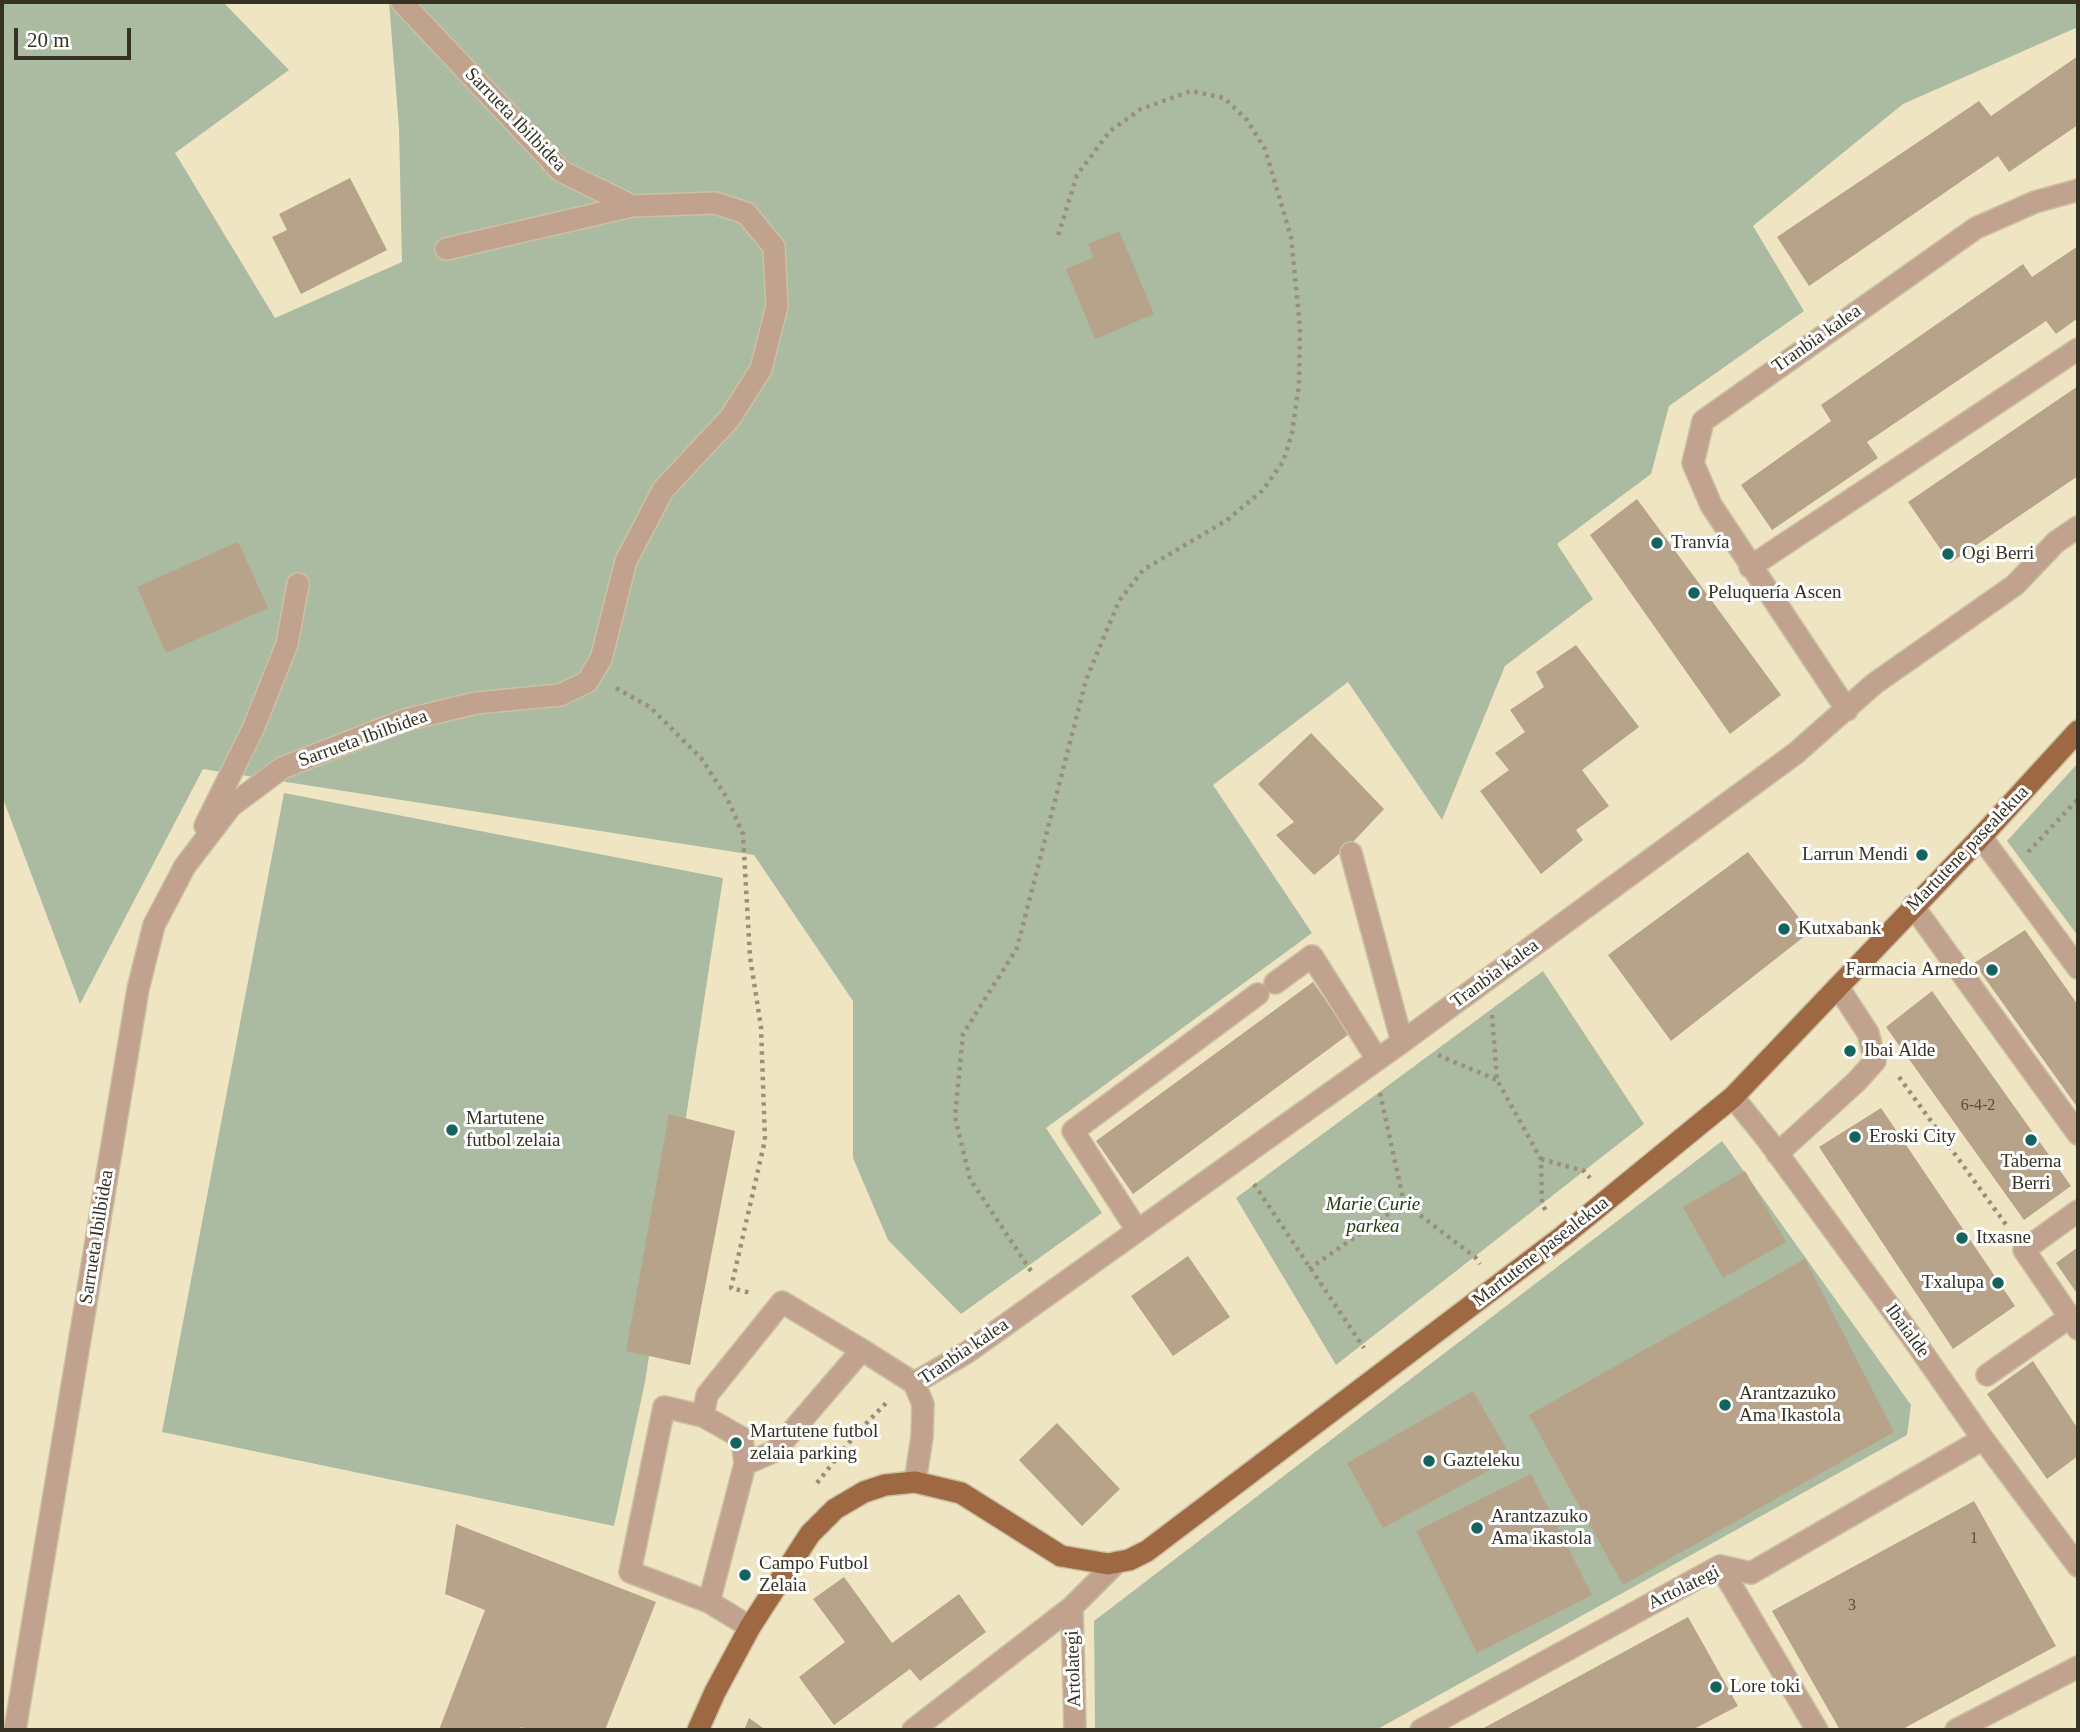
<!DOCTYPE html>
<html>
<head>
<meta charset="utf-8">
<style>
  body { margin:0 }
  #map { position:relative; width:2080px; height:1732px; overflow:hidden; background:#f0e5c2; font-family:Georgia,serif }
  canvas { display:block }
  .frame { position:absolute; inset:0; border:4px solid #353123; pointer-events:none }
  .scale { position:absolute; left:14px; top:28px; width:117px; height:32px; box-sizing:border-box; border:4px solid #353123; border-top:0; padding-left:9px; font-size:21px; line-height:24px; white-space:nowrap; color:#353123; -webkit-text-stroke:5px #fff; paint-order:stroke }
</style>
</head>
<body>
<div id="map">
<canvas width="2080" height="1732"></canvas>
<div class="frame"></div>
<div class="scale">20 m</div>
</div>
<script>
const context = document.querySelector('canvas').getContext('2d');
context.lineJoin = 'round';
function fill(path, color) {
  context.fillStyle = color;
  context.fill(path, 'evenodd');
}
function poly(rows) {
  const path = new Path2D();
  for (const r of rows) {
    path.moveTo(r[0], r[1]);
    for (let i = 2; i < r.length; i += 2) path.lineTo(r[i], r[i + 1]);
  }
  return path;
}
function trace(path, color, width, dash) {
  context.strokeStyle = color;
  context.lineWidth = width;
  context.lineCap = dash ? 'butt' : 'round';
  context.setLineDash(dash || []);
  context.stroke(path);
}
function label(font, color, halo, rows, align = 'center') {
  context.font = font + ' Georgia,serif';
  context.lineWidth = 6;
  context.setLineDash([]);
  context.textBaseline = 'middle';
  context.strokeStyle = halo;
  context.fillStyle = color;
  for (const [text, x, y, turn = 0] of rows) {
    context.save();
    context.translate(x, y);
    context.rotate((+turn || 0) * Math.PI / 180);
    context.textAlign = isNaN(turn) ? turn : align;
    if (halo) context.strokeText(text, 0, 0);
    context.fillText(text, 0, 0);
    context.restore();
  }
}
fill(poly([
  [2,2,223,2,289,70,175,153,275,318,402,262,399,128,389,2,2078,2,2078,27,1903,104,1753,226,1804,311,1669,406,1651,474,1557,544,1593,599,1505,666,1442,820,1348,682,1213,785,1312,933,1046,1128,1102,1213,961,1314,888,1240,853,1158,853,1001,754,855,203,769,80,1004,2,796],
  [2078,763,2078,936,2007,841],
  [284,793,723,878,645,1382,614,1526,162,1432],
  [1543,971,1644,1124,1336,1365,1236,1198],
  [1722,1141,1911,1405,1907,1435,1376,1730,1095,1730,1094,1621]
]), '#abbba2');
fill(poly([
  [2078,56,2078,125,2009,172,1998,156,1809,286,1777,237,1979,101,1991,116],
  [350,178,387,250,301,294,272,237,287,230,279,214],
  [1119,231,1154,314,1095,339,1066,269,1094,257,1088,244],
  [2078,246,2078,318,2056,334,2046,321,1867,442,1878,458,1772,530,1741,485,1831,421,1821,405,2023,264,2032,277],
  [2078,386,2078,476,1950,563,1908,502],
  [1637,499,1781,695,1730,734,1590,535],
  [238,542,268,608,166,653,137,587],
  [1576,645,1639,727,1582,770,1609,806,1576,830,1583,840,1541,874,1480,791,1509,770,1495,753,1525,732,1510,710,1544,687,1536,672],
  [1311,733,1384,809,1352,843,1314,875,1276,835,1294,822,1258,784],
  [1748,852,1810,932,1671,1041,1608,955],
  [2025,930,2078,1005,2078,1108,1974,963],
  [1313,982,1349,1034,1133,1194,1096,1141],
  [1932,991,2071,1186,2024,1220,1886,1027],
  [1881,1108,2015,1306,1953,1349,1819,1147],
  [669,1114,735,1131,690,1365,626,1351],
  [1745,1171,1786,1242,1723,1278,1683,1207],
  [2078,1247,2078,1295,2056,1263],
  [1188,1256,1230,1317,1173,1356,1131,1296],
  [1805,1259,1894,1432,1623,1585,1529,1415],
  [2033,1361,2078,1429,2078,1456,2047,1479,1987,1394],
  [1473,1391,1512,1458,1383,1528,1347,1463],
  [1057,1423,1120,1489,1082,1526,1019,1460],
  [1531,1474,1592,1595,1477,1653,1416,1531],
  [1974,1501,2056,1646,1901,1730,1840,1730,1772,1611],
  [456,1524,656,1602,605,1730,528,1730,521,1727,520,1730,439,1730,485,1610,445,1594],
  [844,1577,892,1643,959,1594,986,1632,920,1681,910,1669,834,1725,799,1677,845,1642,813,1599],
  [1688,1617,1738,1706,1692,1730,1480,1730],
  [749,1718,766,1730,744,1730]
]), '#b7a28a');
const minor = poly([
  [446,249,632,206],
  [1750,567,2078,349],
  [1847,710,1711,505,1693,463,1703,421,1976,228,2035,202,2078,190],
  [205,826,253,729,287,644,298,584],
  [1981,837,2078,968],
  [1351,853,1402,1042],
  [1913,906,2078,1134],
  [1275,983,1312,956,1377,1059],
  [1733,1097,1767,1139,1911,1336,1983,1439,2078,1566],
  [1777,1154,1856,1082,1875,1061,1868,1033,1838,987],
  [2078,1211,2024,1250,2078,1329],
  [1137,1230,1073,1131,1258,994],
  [1987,1375,2070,1317],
  [914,1383,966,1353,1402,1042,1796,753,1874,684,2015,585,2056,542,2078,527],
  [914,1383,923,1404,922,1437,915,1482],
  [703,1416,664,1407,630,1572,709,1602],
  [745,1464,742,1438,703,1416,707,1395,782,1302,862,1350],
  [1720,1566,1817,1730],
  [1072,1607,1075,1730],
  [750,1627,709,1602,745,1464,775,1451,862,1350,914,1383],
  [15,1730,138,989,154,925,185,866,231,806,282,768,405,720,476,703,560,695,587,682,601,659,626,561,663,490,730,418,761,369,777,306,774,247,746,213,715,203,632,206,561,171,402,2],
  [913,1730,1072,1607,1117,1562],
  [1421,1730,1720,1566,1751,1573,1983,1439],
  [1956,1730,2078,1667]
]);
const major = poly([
  [698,1730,715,1692,750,1627,810,1534,835,1509,864,1492,885,1485,915,1482,961,1493,1061,1556,1108,1564,1129,1560,1147,1551,1563,1236,1733,1097,1981,837,2078,731]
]);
trace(minor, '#cbc1a2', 24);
trace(major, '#cbc1a2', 24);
trace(poly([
  [616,688,650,707,701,758,727,798,743,834,750,957,761,1027,765,1140,731,1288,751,1293],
  [2028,852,2078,799],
  [1492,1015,1497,1080,1541,1159,1542,1204,1546,1211],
  [1438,1055,1497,1080],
  [1899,1077,2007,1226],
  [1380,1093,1404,1203],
  [1541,1159,1584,1171,1590,1178],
  [1254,1184,1364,1348],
  [1309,1269,1404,1203,1475,1257,1480,1264],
  [1031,1271,970,1179,955,1117,963,1034,1017,948,1086,680,1119,601,1143,570,1227,520,1262,491,1283,462,1292,433,1299,384,1300,327,1291,237,1265,149,1247,120,1224,98,1191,91,1141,109,1110,131,1077,175,1057,239],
  [817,1483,856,1434,887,1402]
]), '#989077', 4.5, [3.5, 5]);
trace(minor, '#c0a28e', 21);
trace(major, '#9d6842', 21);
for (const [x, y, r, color] of [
  [1657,543,7,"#15635d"],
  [1948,554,7,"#15635d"],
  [1694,593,7,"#15635d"],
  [1922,855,7,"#15635d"],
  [1784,929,7,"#15635d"],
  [1992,970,7,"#15635d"],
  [1850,1051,7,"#15635d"],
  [452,1130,7,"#15635d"],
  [1855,1137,7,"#15635d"],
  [2031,1140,7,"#15635d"],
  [1962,1238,7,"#15635d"],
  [1998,1283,7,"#15635d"],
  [1725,1405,7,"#15635d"],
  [736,1443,7,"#15635d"],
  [1429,1461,7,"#15635d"],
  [1477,1528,7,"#15635d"],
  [745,1575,7,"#15635d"],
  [1716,1687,7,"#15635d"]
]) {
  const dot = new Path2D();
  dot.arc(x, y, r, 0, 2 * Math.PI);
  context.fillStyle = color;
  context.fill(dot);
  trace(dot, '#fff', 2.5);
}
label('16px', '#564d3d', null, [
  ["6-4-2",1978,1106],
  ["1",1974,1539],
  ["3",1852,1606]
]);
label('19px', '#353123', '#fff', [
  ["Sarrueta Ibilbidea",515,120,46],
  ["Tranbia kalea",1817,339,-35],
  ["Sarrueta Ibilbidea",363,739,-20],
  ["Martutene pasealekua",1968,849,-46],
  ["Tranbia kalea",1495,974,-36],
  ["Sarrueta Ibilbidea",97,1237,-81],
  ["Martutene pasealekua",1541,1252,-38],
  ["Ibaialde",1907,1331,54],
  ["Tranbia kalea",964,1352,-34],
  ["Artolategi",1684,1588,-26],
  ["Artolategi",1074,1669,-92]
]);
label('19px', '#353123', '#fff', [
  ["Tranvía",1671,543],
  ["Ogi Berri",1962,554],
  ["Peluquería Ascen",1708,593],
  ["Larrun Mendi",1908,855,"right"],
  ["Kutxabank",1798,929],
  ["Farmacia Arnedo",1978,970,"right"],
  ["Ibai Alde",1864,1051],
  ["Martutene",466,1119],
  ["futbol zelaia",466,1141],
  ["Eroski City",1869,1137],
  ["Taberna",2031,1162,"center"],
  ["Berri",2031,1184,"center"],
  ["Itxasne",1976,1238],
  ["Txalupa",1984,1283,"right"],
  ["Arantzazuko",1739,1394],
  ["Ama Ikastola",1739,1416],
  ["Martutene futbol",750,1432],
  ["zelaia parking",750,1454],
  ["Gazteleku",1443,1461],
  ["Arantzazuko",1491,1517],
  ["Ama ikastola",1491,1539],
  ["Campo Futbol",759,1564],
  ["Zelaia",759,1586],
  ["Lore toki",1730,1687]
], 'left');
label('italic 19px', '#233a11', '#fff', [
  ["Marie Curie",1373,1205],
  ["parkea",1373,1227]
]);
</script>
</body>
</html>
